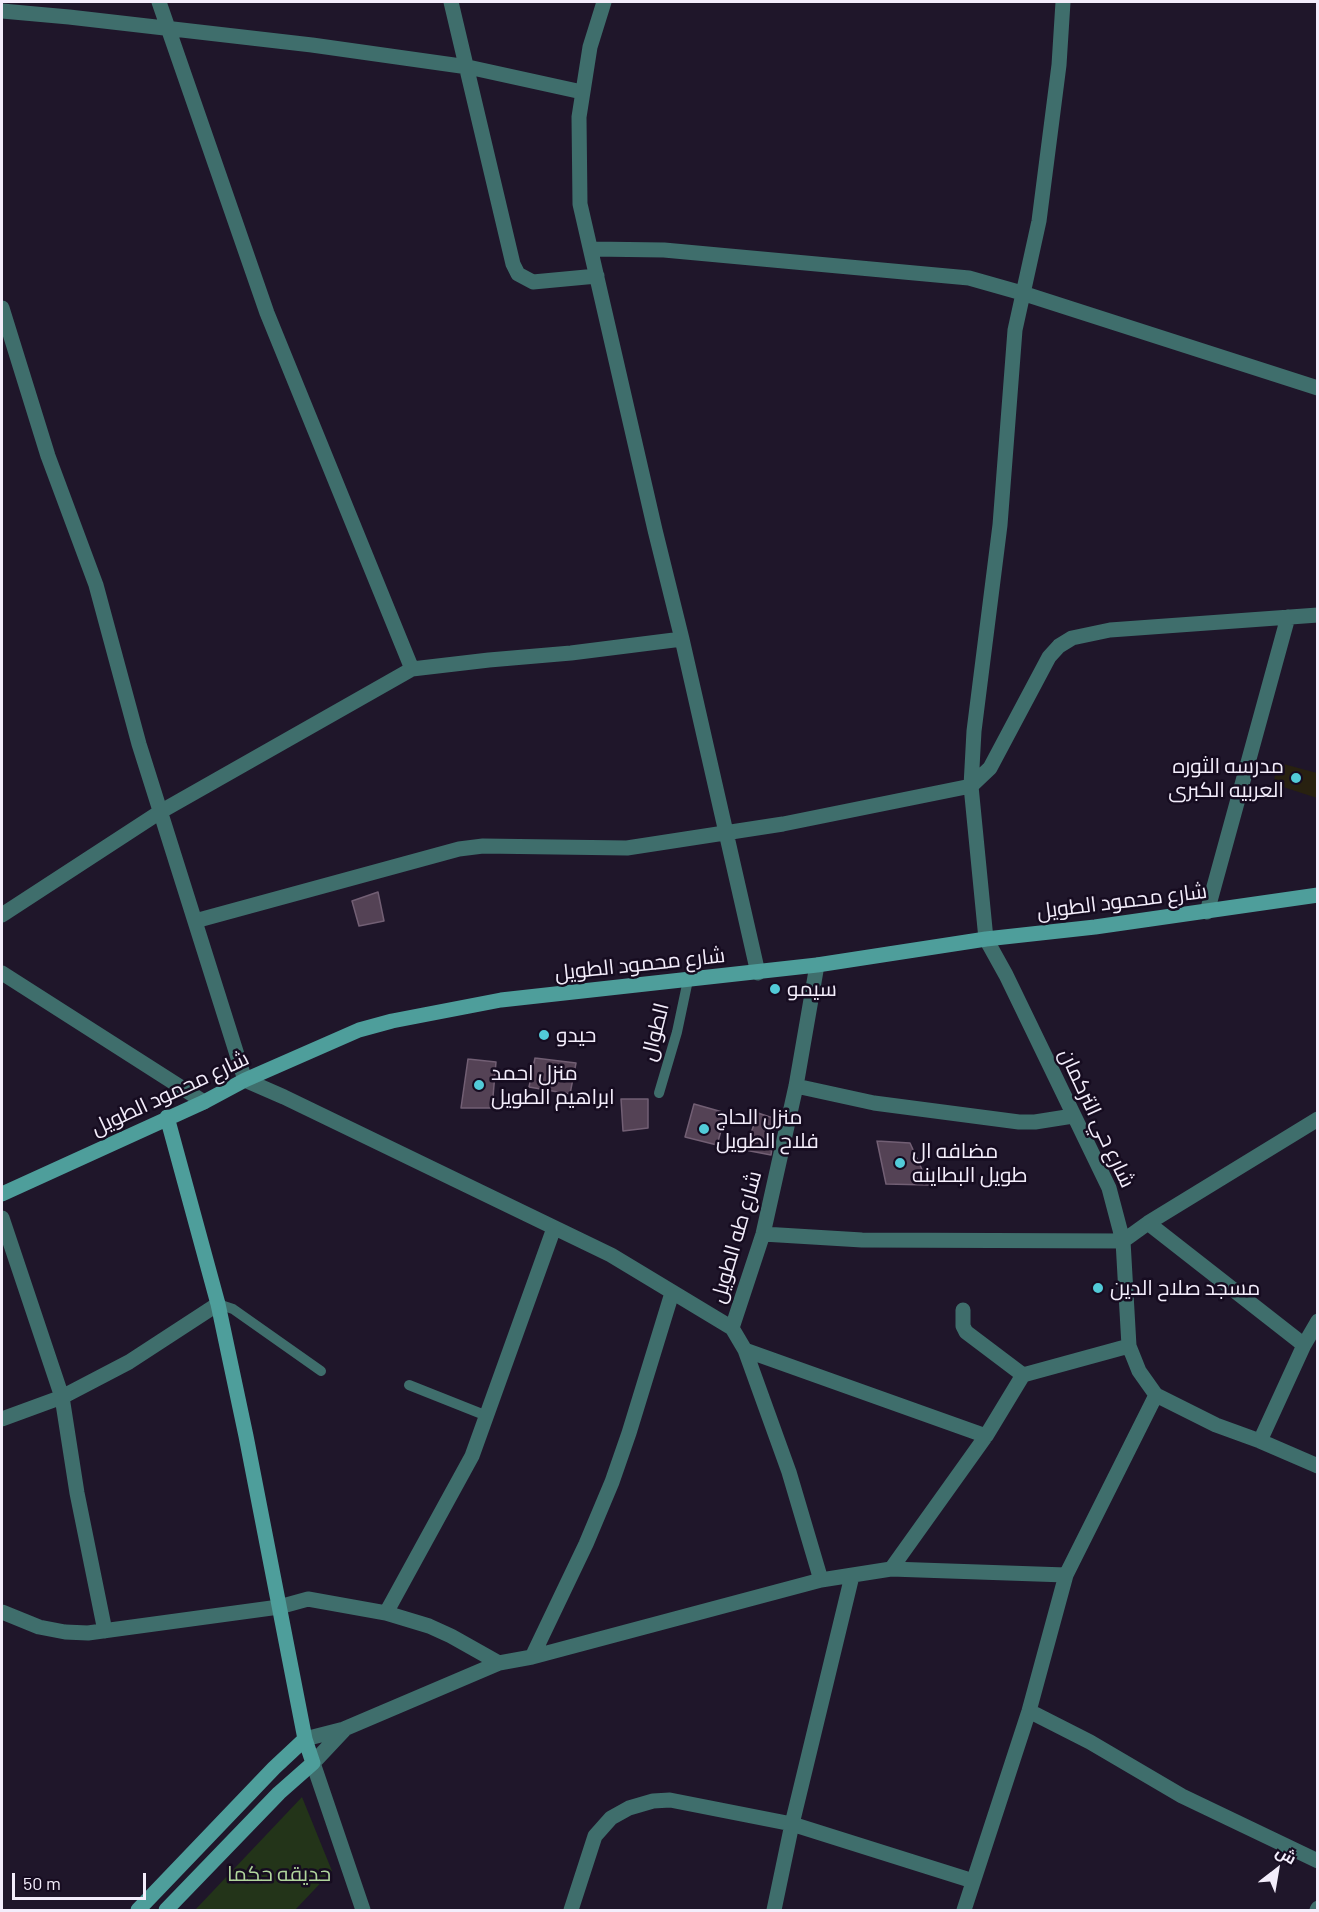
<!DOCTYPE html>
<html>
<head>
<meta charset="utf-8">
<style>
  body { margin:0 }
  #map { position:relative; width:1319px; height:1912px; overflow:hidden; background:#1f162a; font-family:Barlow,Cairo,sans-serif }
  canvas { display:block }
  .frame { position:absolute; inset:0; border:3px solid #f3edfb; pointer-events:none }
  .north { position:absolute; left:1247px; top:1840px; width:60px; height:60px; -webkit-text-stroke:4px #160c20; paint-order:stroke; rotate:31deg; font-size:16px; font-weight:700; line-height:24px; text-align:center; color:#f3edfb }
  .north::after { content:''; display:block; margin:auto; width:21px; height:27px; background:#f3edfb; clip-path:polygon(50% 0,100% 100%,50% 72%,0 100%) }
  .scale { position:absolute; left:12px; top:1873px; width:134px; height:27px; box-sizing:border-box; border:3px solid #f3edfb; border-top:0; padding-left:8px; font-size:18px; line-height:21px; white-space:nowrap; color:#f3edfb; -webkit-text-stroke:4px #160c20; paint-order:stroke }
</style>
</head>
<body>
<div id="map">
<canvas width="1319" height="1912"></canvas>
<div class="frame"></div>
<div class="north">ش</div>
<div class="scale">50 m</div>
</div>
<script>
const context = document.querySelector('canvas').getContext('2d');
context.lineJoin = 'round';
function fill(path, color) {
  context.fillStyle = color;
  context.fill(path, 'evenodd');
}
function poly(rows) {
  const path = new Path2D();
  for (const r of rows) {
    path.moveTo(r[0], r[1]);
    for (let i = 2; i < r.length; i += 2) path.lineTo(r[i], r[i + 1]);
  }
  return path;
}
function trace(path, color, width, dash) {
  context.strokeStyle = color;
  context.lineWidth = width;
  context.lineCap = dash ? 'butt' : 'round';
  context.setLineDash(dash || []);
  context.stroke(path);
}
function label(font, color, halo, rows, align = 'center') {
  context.font = font + ' Barlow,Cairo,sans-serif';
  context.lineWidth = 5;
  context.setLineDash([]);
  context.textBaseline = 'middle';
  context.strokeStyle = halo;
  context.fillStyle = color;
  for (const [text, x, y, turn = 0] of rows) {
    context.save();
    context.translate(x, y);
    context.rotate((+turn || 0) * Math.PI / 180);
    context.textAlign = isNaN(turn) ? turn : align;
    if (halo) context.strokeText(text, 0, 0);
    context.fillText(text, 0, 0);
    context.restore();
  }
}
fill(poly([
  [1276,762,1317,773,1317,798,1274,784]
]), '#282110');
fill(poly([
  [302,1797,332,1871,295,1910,195,1910]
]), '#233419');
const building = poly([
  [378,892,384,921,359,926,352,901,378,892],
  [535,1058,576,1063,570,1094,529,1087,535,1058],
  [468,1059,496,1062,492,1108,461,1108,468,1059],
  [621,1099,648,1099,648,1128,623,1131,621,1099],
  [694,1104,726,1113,717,1145,685,1137,694,1104],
  [758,1113,776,1119,771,1155,745,1150,758,1113],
  [877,1141,910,1143,929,1185,886,1184,877,1141]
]);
fill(building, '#544255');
trace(building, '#725f74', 1.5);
trace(poly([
  [659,1093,677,1032,688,980],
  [218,1304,233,1309,321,1371],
  [409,1385,487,1416]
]), '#3f6e6c', 10);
trace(poly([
  [159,2,267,313,412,669],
  [451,2,513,264,518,274,533,282,597,276],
  [604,2,590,47,579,117,580,204,655,530,682,639,758,973],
  [1063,2,1059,65,1039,221,1015,330,1000,525,974,731,971,786,986,939,1006,975,1109,1188,1123,1241,1129,1346,1139,1371,1156,1395,1216,1425,1260,1441,1318,1466],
  [2,11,69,17,312,45,468,67,582,92],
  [592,249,664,250,969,278,1022,293,1318,388],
  [2,308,48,456,96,585,139,744,245,1080,284,1097,611,1255,732,1328],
  [1207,912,1288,617],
  [2,915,160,812,412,669,489,660,571,653,682,639],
  [195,921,459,849,483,846,627,848,783,824,971,786,990,768,1049,657,1059,646,1072,638,1110,630,1318,615],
  [817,965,796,1086,763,1234,732,1328,745,1350,789,1472,821,1580],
  [2,973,204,1102],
  [796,1086,874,1103,1019,1122,1035,1122,1073,1116],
  [2,1218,62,1397,77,1493,105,1631],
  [1148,1223,1304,1345],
  [763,1234,862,1240,1123,1241,1148,1223,1318,1119],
  [963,1310,963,1326,966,1332,1023,1375],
  [745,1350,986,1436],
  [2,1419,62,1397,129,1362,218,1304],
  [1260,1441,1304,1345,1318,1321],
  [891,1569,986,1436,1023,1375,1129,1346],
  [2,1612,39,1627,65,1632,88,1633,279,1607,308,1599,386,1613,429,1626,451,1636,499,1663],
  [386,1613,472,1456,554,1228],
  [532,1657,586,1544,612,1482,629,1433,672,1293],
  [1029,1711,1090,1742,1182,1796,1318,1861],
  [344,1730,313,1763,363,1910],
  [305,1739,344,1729,499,1663,532,1657,821,1580,891,1569,1066,1575],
  [571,1910,595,1836,611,1818,629,1808,653,1801,670,1800,792,1824,973,1881],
  [774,1910,792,1824,852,1576],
  [964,1910,1029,1711,1066,1575,1156,1395],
  [1317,1910,1318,1908]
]), '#3f6e6c', 15);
trace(poly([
  [2,1194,204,1102,245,1080,359,1030,392,1021,501,1000,817,965,986,939,1095,927,1318,895],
  [138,1910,274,1768,305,1739],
  [166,1910,279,1793,313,1763,305,1739,246,1436,218,1304,167,1117]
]), '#4e9e9b', 15);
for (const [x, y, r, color] of [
  [1296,778,6,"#52cbd8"],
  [775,989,6,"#52cbd8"],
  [544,1035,6,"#52cbd8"],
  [479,1085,6,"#52cbd8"],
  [704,1129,6,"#52cbd8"],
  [900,1163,6,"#52cbd8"],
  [1098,1288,6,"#52cbd8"]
]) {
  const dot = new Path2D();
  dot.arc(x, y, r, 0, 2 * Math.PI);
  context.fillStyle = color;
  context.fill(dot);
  trace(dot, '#160c20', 2);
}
label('21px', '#f3edfb', '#160c20', [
  ["مدرسه الثوره",1284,766,"right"],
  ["العربيه الكبرى",1284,790,"right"],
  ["سيمو",787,989],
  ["حيدو",556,1035],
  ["منزل احمد",491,1073],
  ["ابراهيم الطويل",491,1097],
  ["منزل الحاج",716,1117],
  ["فلاح الطويل",716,1141],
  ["مضافه ال",912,1151],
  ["طويل البطاينه",912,1175],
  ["مسجد صلاح الدين",1110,1288]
], 'left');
label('21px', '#f3edfb', '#160c20', [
  ["شارع محمود الطويل",1122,901,-7],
  ["شارع محمود الطويل",640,964,-6],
  ["الطوال",655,1032,-76],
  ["شارع محمود الطويل",170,1093,-25],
  ["شارع حي التركمان",1097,1118,65],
  ["شارع طه الطويل",736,1237,-74]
]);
label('21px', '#b0d49c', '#160c20', [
  ["حديقه حكما",279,1874]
]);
</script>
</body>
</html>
